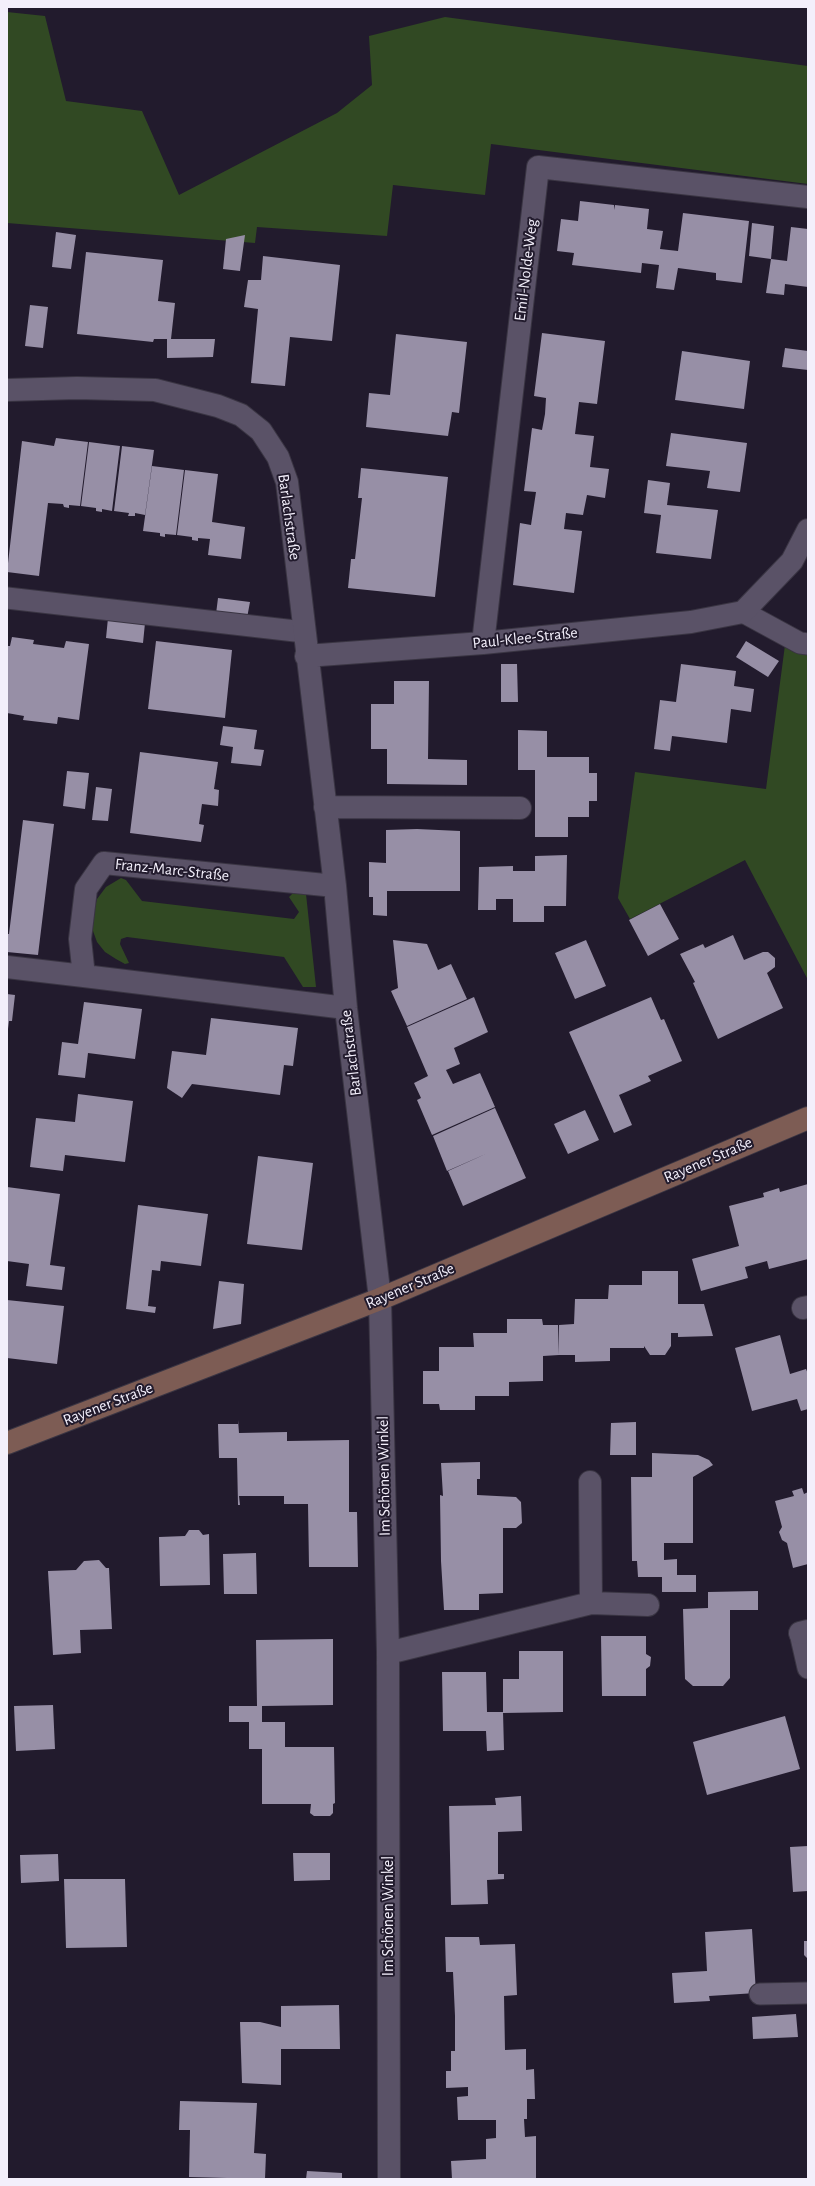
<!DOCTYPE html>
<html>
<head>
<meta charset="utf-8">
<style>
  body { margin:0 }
  #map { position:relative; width:815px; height:2186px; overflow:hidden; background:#221b2d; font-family:"Alegreya Sans",sans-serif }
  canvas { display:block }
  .frame { position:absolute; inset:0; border:8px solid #f3effb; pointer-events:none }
</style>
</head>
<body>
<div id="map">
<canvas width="815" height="2186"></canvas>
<div class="frame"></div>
</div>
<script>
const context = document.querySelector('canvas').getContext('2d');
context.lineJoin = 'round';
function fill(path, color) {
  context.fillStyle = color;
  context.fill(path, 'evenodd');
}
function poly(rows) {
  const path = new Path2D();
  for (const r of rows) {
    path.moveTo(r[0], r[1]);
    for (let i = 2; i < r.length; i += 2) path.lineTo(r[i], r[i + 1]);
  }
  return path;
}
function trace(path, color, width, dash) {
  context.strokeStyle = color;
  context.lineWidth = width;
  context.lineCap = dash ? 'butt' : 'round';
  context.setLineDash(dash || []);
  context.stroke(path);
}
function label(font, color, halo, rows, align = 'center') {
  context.font = font + ' "Alegreya Sans",sans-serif';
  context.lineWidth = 4;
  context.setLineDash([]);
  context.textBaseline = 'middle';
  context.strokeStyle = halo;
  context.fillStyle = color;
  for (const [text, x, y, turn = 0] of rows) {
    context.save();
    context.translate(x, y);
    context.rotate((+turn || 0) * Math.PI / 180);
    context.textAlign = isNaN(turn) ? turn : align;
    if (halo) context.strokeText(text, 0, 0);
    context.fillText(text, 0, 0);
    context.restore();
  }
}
fill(poly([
  [7,12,45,16,66,101,142,111,179,195,337,113,372,85,369,36,445,17,808,66,808,184,491,144,485,195,393,185,387,236,257,227,255,243,7,223],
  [785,645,808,651,808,980,745,860,630,919,618,898,635,772,766,789],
  [121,878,126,880,142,901,294,919,299,912,289,897,294,892,306,894,316,987,303,987,284,957,127,937,121,939,120,944,129,963,125,964,116,959,105,952,97,942,93,931,92,920,97,899,106,887]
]), '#314923');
fill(poly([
  [580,201,614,205,614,210,615,205,649,209,647,229,663,231,660,249,678,251,683,213,749,221,742,283,716,280,716,273,678,268,674,290,656,288,659,265,642,263,641,273,572,265,574,253,557,251,561,219,578,221],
  [752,223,774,226,771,259,787,261,791,227,808,229,808,287,785,284,784,295,766,293,771,259,749,256],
  [56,232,76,235,71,269,52,267],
  [245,235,240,271,223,269,226,239],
  [86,252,163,260,158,301,175,303,171,339,215,339,213,357,167,358,167,339,154,339,153,342,77,334],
  [263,256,340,265,332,341,290,337,285,386,251,383,258,309,244,307,248,280,261,280],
  [30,305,48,307,43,348,25,346],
  [542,333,605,341,597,404,579,402,575,434,594,436,590,467,609,469,605,498,587,495,583,515,566,513,564,529,582,531,574,593,513,585,520,523,531,525,536,492,524,491,532,428,542,430,545,414,546,398,534,396],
  [396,334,467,342,459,413,452,412,448,436,366,427,369,393,390,395],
  [785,348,808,351,808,370,782,367],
  [682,351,750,361,744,409,675,400],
  [671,433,747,443,740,492,707,488,710,471,666,466],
  [56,438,88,442,80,506,69,505,69,508,64,507,63,504,48,503,39,576,7,572,22,441,54,446],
  [89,442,120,446,112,511,102,509,102,512,96,511,96,508,81,506],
  [122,446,154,450,145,515,135,513,135,516,128,516,129,513,114,511],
  [152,466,184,470,176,535,165,534,165,537,160,536,160,533,143,531],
  [361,468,448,477,435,597,348,588,351,559,355,559,362,498,358,498],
  [185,470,218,474,212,522,245,527,241,559,208,555,210,539,198,538,198,541,192,540,192,537,177,535],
  [648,480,670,483,667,505,718,510,711,559,656,553,661,515,644,513],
  [218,598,250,602,247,618,216,614],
  [108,618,145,623,143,643,106,638],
  [12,637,34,640,33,644,64,648,66,641,89,644,79,720,58,717,57,724,23,720,24,716,7,713,7,646,10,646],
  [156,641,232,650,225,718,148,709],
  [746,641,779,661,768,677,736,657],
  [501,664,517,664,518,702,501,702],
  [681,664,736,671,734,686,754,689,751,712,731,709,727,743,672,736,670,751,654,749,660,700,676,702],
  [394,681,429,681,428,759,467,760,467,785,387,784,387,749,371,749,371,704,394,704],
  [223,726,257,730,254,749,264,750,261,766,231,763,233,747,220,745],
  [518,730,547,731,547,757,589,757,589,773,597,773,597,801,589,801,589,817,568,817,568,837,535,837,535,770,518,770],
  [140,752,218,762,214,789,219,790,218,806,202,804,199,824,204,825,201,842,130,833],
  [67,771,89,773,85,809,63,806],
  [96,787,112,789,108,821,92,820],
  [23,820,54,824,38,955,7,952,7,934,9,934],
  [417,829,460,831,460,891,387,891,387,916,373,915,373,897,369,897,369,862,386,863,386,830],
  [567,855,566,906,544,906,544,922,513,922,513,899,496,899,496,910,478,910,479,867,513,866,513,871,535,871,535,856],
  [660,904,679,939,648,956,629,920],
  [733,935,744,960,763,952,768,952,775,958,775,967,767,973,783,1008,718,1039,693,983,695,982,680,954,703,944,705,948],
  [393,940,427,944,438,970,451,964,467,999,407,1026,391,991,398,988],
  [586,940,606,986,575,999,555,953],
  [7,994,15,995,12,1021,9,1021,8,1029],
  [474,997,488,1032,454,1048,460,1064,446,1070,453,1084,480,1073,495,1107,432,1135,417,1100,421,1098,414,1083,428,1076,407,1027],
  [651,997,661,1020,664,1019,682,1061,648,1076,651,1081,619,1095,632,1125,614,1133,569,1032],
  [84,1002,142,1009,135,1059,88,1053,85,1078,58,1075,62,1042,78,1044],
  [211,1018,298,1028,293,1066,284,1065,280,1095,192,1084,182,1098,167,1088,172,1051,206,1055],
  [78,1094,133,1101,125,1162,65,1155,63,1171,30,1167,36,1118,75,1122],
  [495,1108,526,1178,463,1206,448,1171,488,1153,447,1171,433,1136],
  [585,1110,599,1140,568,1154,554,1124],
  [258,1156,313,1163,302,1250,247,1244],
  [808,1184,808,1259,769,1269,767,1261,745,1267,748,1278,701,1291,692,1259,739,1246,729,1206,764,1197,763,1193,779,1188,780,1192],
  [7,1187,60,1194,50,1265,65,1267,62,1290,26,1286,29,1264,7,1261],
  [138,1205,208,1214,201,1266,161,1261,160,1271,152,1270,148,1306,156,1307,155,1313,126,1309],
  [642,1271,678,1271,678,1304,704,1304,713,1336,678,1337,678,1333,671,1333,671,1346,665,1355,650,1355,644,1346,644,1348,610,1348,610,1361,575,1362,575,1355,559,1355,559,1325,574,1324,575,1299,608,1299,609,1285,642,1285],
  [219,1281,244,1284,241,1324,213,1329],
  [7,1300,64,1306,57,1364,7,1358],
  [507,1319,542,1319,543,1325,558,1325,559,1355,543,1356,543,1381,509,1382,509,1396,475,1396,475,1410,440,1410,439,1404,423,1404,423,1371,439,1371,439,1347,474,1347,473,1333,507,1333],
  [780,1335,790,1374,806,1369,808,1374,808,1409,801,1411,797,1399,752,1411,735,1348],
  [238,1420,239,1433,287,1432,287,1441,349,1440,349,1512,357,1512,358,1567,309,1567,308,1504,284,1504,284,1496,239,1496,240,1505,238,1505,237,1458,219,1458,218,1424,238,1424],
  [636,1422,636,1455,610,1455,611,1423],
  [652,1453,698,1455,709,1460,713,1465,693,1477,693,1543,664,1543,664,1560,677,1559,677,1575,696,1575,696,1592,662,1592,662,1577,638,1577,637,1561,632,1561,631,1477,652,1477],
  [480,1462,480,1479,477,1479,477,1495,516,1497,521,1502,522,1523,516,1528,503,1528,503,1593,479,1594,479,1610,444,1610,441,1561,440,1495,443,1496,441,1463],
  [802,1488,804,1494,808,1492,808,1564,793,1568,787,1543,782,1540,779,1532,782,1527,775,1501,794,1496,792,1491],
  [189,1530,199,1530,203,1535,209,1534,210,1585,160,1586,159,1537,185,1536],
  [256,1553,257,1594,224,1594,223,1554],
  [99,1560,106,1568,109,1568,112,1629,80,1630,81,1653,53,1655,48,1571,76,1570,84,1561],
  [758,1591,758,1610,730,1610,730,1678,723,1686,693,1686,685,1679,683,1609,708,1608,708,1592],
  [601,1636,646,1636,646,1654,651,1657,650,1666,646,1669,646,1696,602,1696],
  [333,1639,333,1705,262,1706,262,1722,285,1722,285,1747,334,1747,335,1803,333,1804,333,1813,330,1816,314,1816,310,1813,311,1804,262,1804,262,1749,249,1749,249,1722,229,1722,229,1706,257,1706,256,1640],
  [519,1651,563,1651,563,1712,503,1713,503,1679,519,1679],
  [442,1672,486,1672,487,1712,503,1712,504,1750,487,1751,486,1731,443,1731],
  [53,1705,55,1749,16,1751,14,1706],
  [785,1716,800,1769,707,1795,693,1742],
  [521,1796,522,1831,498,1832,498,1874,504,1874,504,1879,487,1880,488,1904,451,1905,449,1806,496,1805,495,1798],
  [808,1846,808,1891,793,1892,790,1847],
  [293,1853,330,1853,330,1880,294,1881],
  [58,1854,59,1881,21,1883,20,1855],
  [64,1879,125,1879,127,1947,66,1948],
  [752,1929,756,1993,709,1996,710,2001,674,2003,672,1973,707,1971,705,1932],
  [445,1937,479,1937,480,1945,515,1944,517,1995,504,1996,505,2050,526,2049,526,2070,534,2069,535,2099,527,2099,527,2119,524,2119,525,2137,536,2136,536,2179,452,2179,451,2161,486,2159,486,2139,496,2138,496,2120,458,2120,457,2097,468,2096,468,2087,446,2088,446,2071,451,2071,451,2051,455,2051,455,2016,453,1972,446,1972],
  [804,1941,808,1941,808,1959,804,1955],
  [339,2005,340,2049,281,2049,281,2085,242,2083,240,2022,260,2022,281,2027,281,2006],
  [796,2014,798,2037,753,2039,752,2017],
  [180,2101,257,2103,254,2153,266,2154,265,2179,189,2177,190,2130,179,2130],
  [307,2171,342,2173,342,2179,306,2179]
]), '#978fa6');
const lane = poly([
  [7,598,304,632],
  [743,612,800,643,808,644],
  [800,1633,808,1668],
  [760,1994,808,1993]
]);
const street = poly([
  [7,390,77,388,155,390,218,406,241,415,261,431,278,457,287,482,335,886,346,1008,380,1299,388,1653,389,2179],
  [483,643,538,167,808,197],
  [306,656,483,643,691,622,743,612,792,561,808,530],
  [325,807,520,808],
  [335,886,104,863,86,889,80,939,84,976,346,1008],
  [7,967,84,976],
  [803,1308,808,1307],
  [590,1482,591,1603],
  [800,1633,808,1631],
  [388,1653,591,1603,648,1605]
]);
const secondary = poly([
  [7,1443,380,1299,808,1118]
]);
trace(lane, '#3a3543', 23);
trace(street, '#3a3543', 24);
trace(secondary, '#3a3543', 24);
trace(lane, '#5a5267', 21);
trace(street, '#5a5267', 22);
trace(secondary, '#7d5c54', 22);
label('16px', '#f3effb', '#221b2d', [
  ["Emil-Nolde-Weg",526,270,-83],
  ["Barlachstraße",289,517,82],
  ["Paul-Klee-Straße",525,638,-6],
  ["Franz-Marc-Straße",172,870,6],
  ["Barlachstraße",351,1053,-97],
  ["Rayener Straße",708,1160,-23],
  ["Rayener Straße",410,1286,-23],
  ["Rayener Straße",108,1404,-21],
  ["Im Schönen Winkel",384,1476,-91],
  ["Im Schönen Winkel",388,1916,-90]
]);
</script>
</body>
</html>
